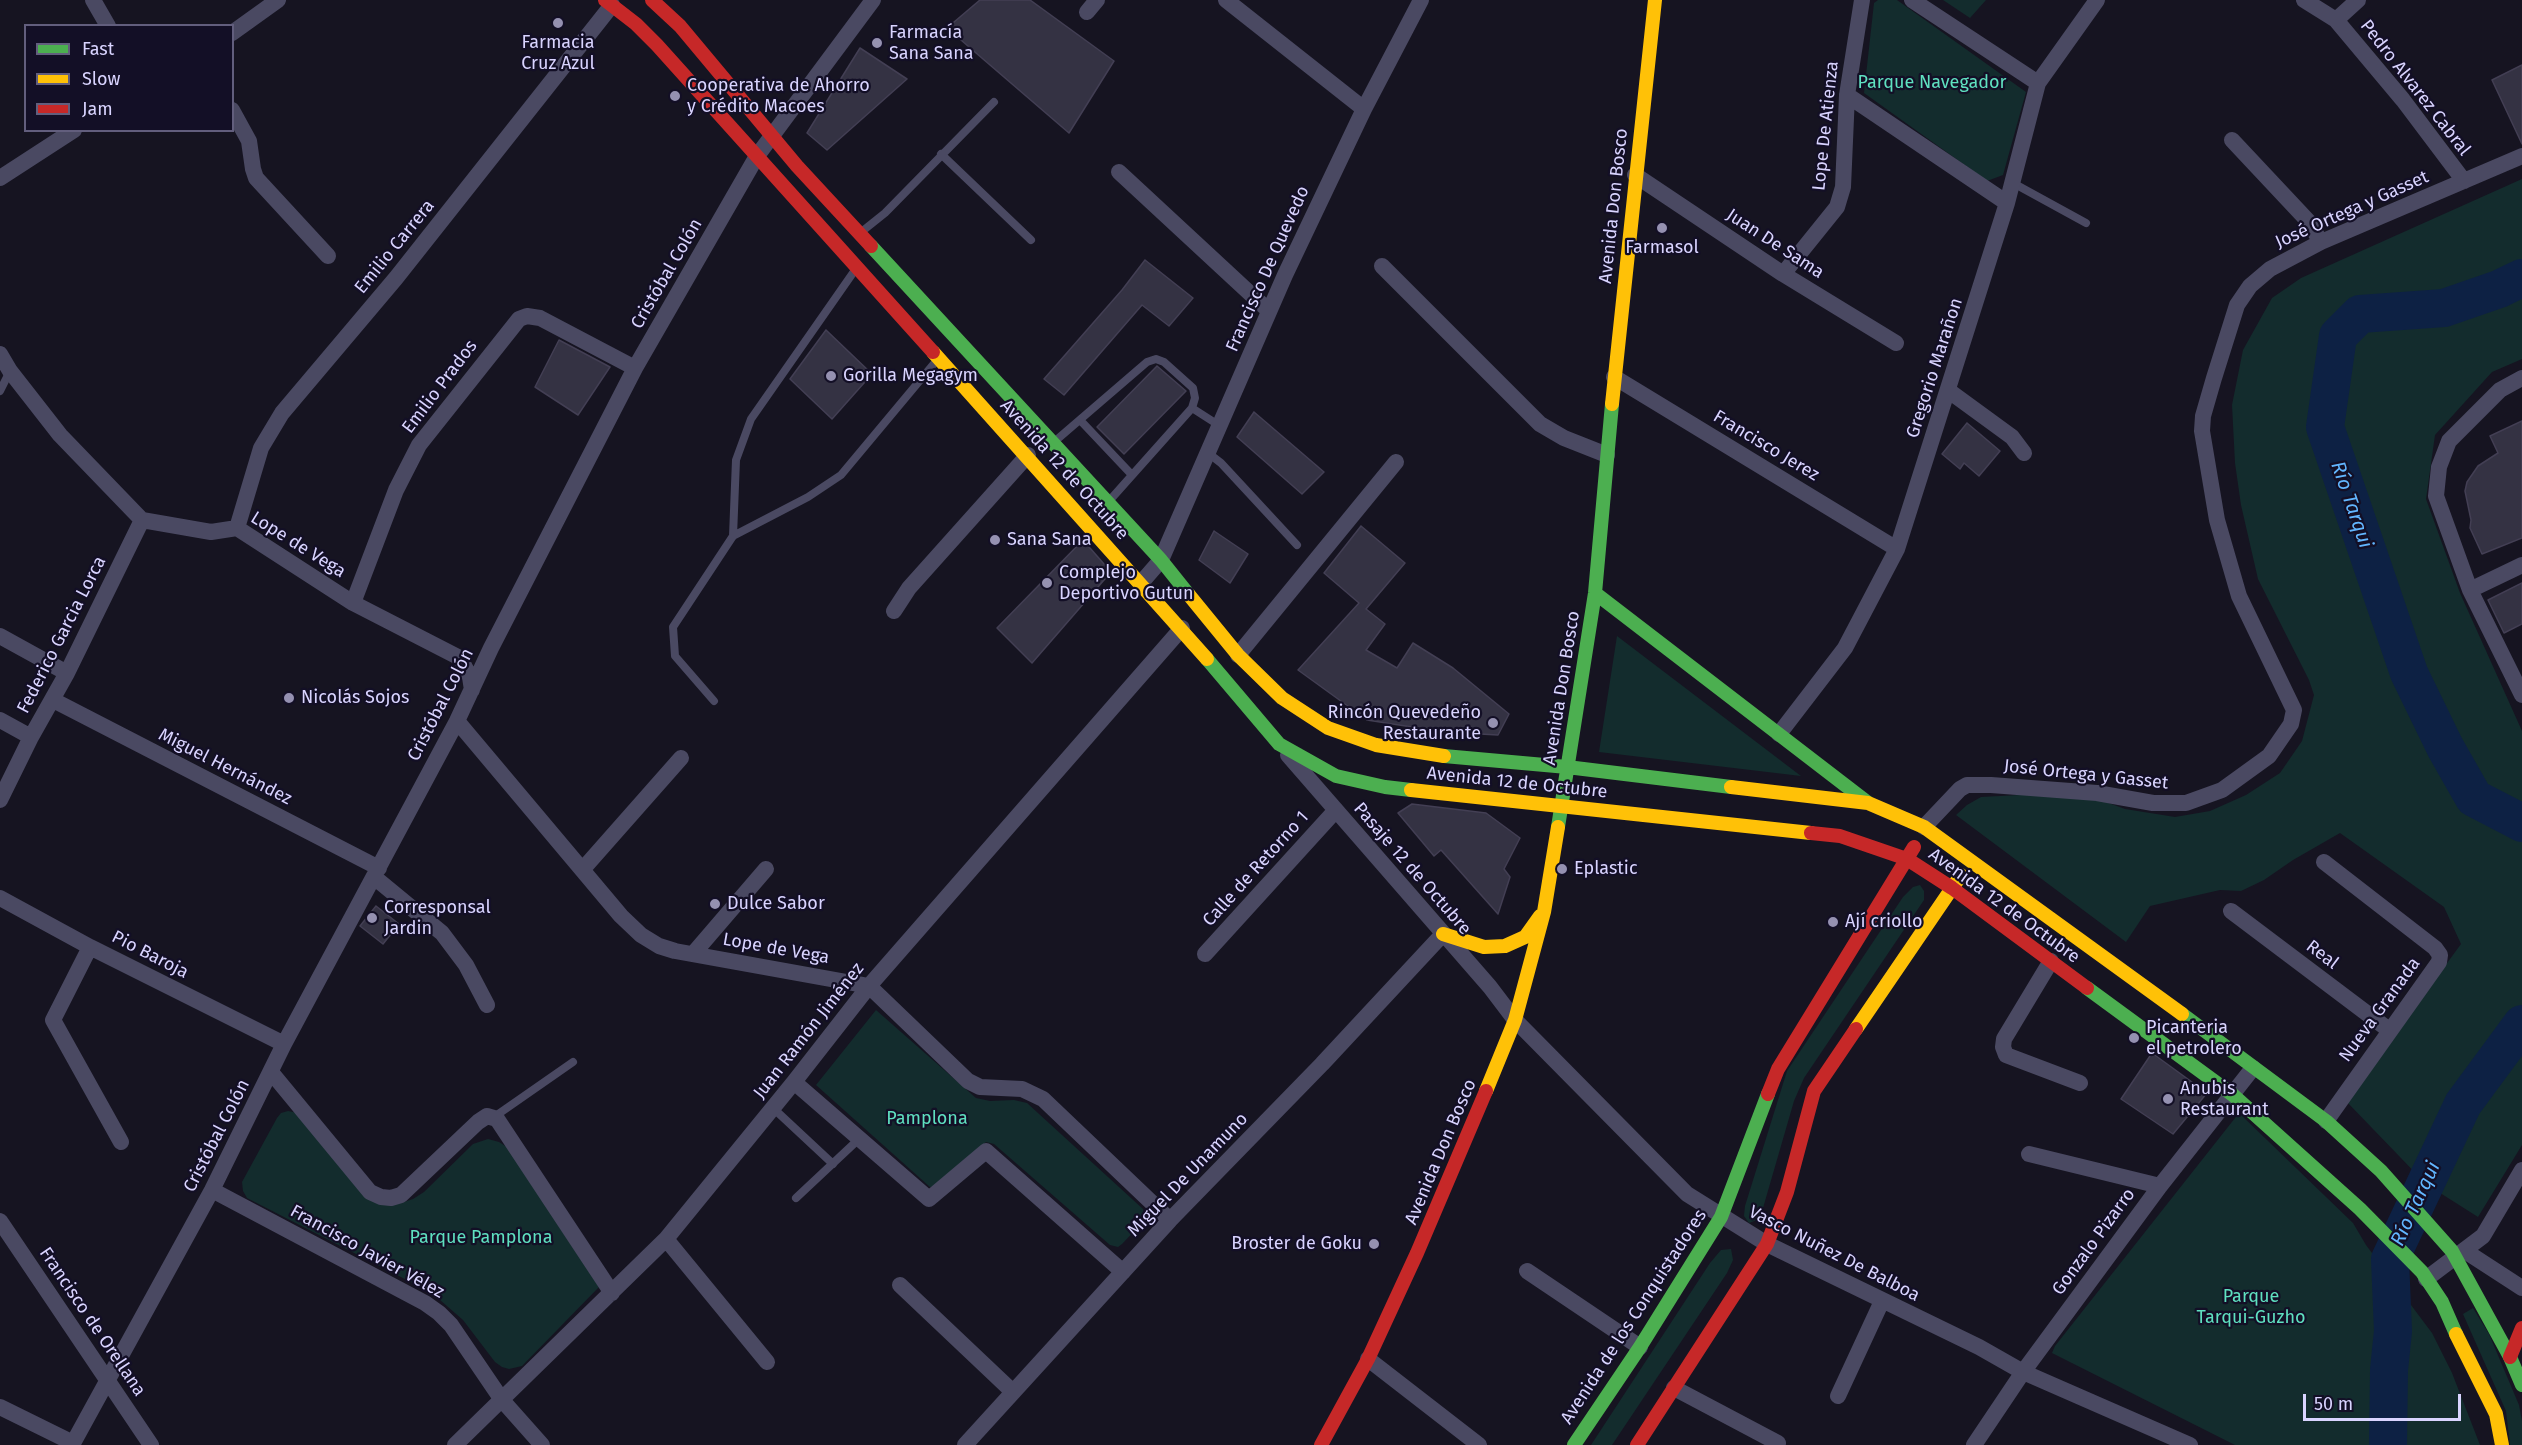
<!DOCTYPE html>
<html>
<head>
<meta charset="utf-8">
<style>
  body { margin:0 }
  #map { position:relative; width:2522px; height:1445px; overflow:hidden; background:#161421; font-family:"Fira Sans",sans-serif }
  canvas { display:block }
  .legend { position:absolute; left:24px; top:24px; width:210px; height:108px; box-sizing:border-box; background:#130f26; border:2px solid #625e7d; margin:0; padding:8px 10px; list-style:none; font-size:18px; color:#d9d4ff }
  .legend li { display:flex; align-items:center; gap:12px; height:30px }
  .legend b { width:30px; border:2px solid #625e7d }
  .scale { position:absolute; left:2303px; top:1394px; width:158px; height:27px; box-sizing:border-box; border:3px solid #d9d4ff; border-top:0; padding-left:8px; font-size:18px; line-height:21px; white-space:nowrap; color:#d9d4ff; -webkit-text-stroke:4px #130f26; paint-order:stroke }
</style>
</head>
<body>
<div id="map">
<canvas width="2522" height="1445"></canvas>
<ul class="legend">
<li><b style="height:8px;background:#4caf50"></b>Fast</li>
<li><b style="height:8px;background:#ffc107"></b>Slow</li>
<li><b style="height:8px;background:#c62828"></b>Jam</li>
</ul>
<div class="scale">50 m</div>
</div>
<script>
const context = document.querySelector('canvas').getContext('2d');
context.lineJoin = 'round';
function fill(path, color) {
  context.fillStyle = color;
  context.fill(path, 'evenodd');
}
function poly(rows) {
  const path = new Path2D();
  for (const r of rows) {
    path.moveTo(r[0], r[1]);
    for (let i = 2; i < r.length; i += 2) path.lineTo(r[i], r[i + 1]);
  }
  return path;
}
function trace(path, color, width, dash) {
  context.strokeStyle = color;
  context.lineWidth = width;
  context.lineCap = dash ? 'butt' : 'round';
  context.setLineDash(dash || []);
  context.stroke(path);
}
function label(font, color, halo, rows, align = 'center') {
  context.font = font + ' "Fira Sans",sans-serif';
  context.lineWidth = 4.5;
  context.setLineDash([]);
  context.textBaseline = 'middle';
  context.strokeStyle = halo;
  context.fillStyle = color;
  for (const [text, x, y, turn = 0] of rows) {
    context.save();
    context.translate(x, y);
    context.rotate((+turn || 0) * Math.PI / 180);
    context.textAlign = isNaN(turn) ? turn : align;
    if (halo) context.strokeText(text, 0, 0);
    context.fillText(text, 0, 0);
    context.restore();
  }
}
fill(poly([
  [1878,0,1897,0,2026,92,2003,175,1987,181,1864,93,1874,3],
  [1943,0,1986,0,1970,18],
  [2522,179,2522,359,2492,372,2435,435,2426,499,2460,593,2522,731,2522,1145,2478,1217,2426,1184,2346,1101,2461,944,2444,907,2340,833,2293,860,2264,880,2241,891,2220,890,2150,906,2126,942,1956,815,1967,805,1981,797,2039,794,2103,801,2125,809,2175,817,2210,811,2246,795,2280,773,2302,741,2314,695,2309,680,2258,579,2241,505,2235,463,2232,405,2243,350,2272,298,2301,278],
  [1617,636,1801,776,1599,752],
  [1920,885,1924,891,1924,900,1804,1078,1794,1101,1763,1208,1757,1220,1749,1223,1744,1216,1745,1206,1787,1071,1903,897,1913,887],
  [876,1010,976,1098,990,1101,1014,1100,1027,1103,1143,1209,1145,1220,1122,1244,1118,1247,1110,1245,994,1144,986,1142,937,1186,930,1187,816,1085],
  [288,1111,298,1113,361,1190,401,1203,413,1199,424,1192,473,1144,488,1139,499,1142,507,1147,599,1287,522,1366,509,1369,502,1367,495,1362,463,1320,432,1293,247,1198,243,1191,242,1182,277,1118,281,1113],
  [2239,1113,2353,1223,2366,1245,2432,1333,2452,1373,2480,1445,2235,1445,2052,1353,2055,1346],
  [1731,1249,1733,1260,1727,1273,1612,1445,1591,1445,1710,1263,1721,1250],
  [2473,1308,2489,1334,2519,1405,2522,1421,2522,1445,2510,1445,2506,1411,2463,1314]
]), '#132c2d');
trace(poly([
  [2522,278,2499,289,2444,308,2360,314,2338,336,2325,427,2409,673,2445,747,2474,798,2522,823],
  [2388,1445,2389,1370,2393,1331,2390,1259,2463,1104,2522,1024]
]), '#0d2144', 38);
const building = poly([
  [980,0,1030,0,1114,61,1069,133,947,28,980,0],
  [860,48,907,79,827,150,807,133,860,48],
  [2522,65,2522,144,2492,80,2522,65],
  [1145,260,1193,298,1169,326,1142,305,1064,395,1044,379,1122,290,1145,260],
  [826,330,872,374,832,419,790,379,826,330],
  [559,340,610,367,578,415,535,387,559,340],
  [1157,366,1186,391,1124,454,1097,427,1157,366],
  [1254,412,1324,472,1302,494,1237,437,1254,412],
  [2522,421,2522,538,2482,554,2470,528,2471,520,2465,491,2467,482,2478,466,2498,453,2490,436,2522,421],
  [1967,423,2000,451,1979,476,1964,463,1960,469,1942,454,1967,423],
  [1361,526,1405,563,1366,609,1385,624,1366,650,1397,668,1413,643,1453,668,1509,714,1498,735,1444,732,1367,720,1298,670,1359,603,1324,573,1361,526],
  [1214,531,1248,554,1230,583,1199,560,1214,531],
  [1083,540,1111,572,1032,663,997,628,1083,540],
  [2522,583,2522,624,2504,633,2488,600,2522,583],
  [1412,804,1486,813,1520,838,1504,869,1510,877,1498,914,1441,850,1434,856,1398,813,1412,804],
  [376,906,399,924,383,944,360,926,376,906],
  [2152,1053,2207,1093,2173,1134,2121,1099,2152,1053]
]);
fill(building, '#343243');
trace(building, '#433f54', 1.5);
trace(poly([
  [941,154,1031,240],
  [2013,183,2086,223],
  [860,233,885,213,994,102],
  [0,391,10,371],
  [1192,408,1220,426],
  [1080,420,1132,475],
  [1054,442,1147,362,1156,359,1164,362,1193,388,1195,398,1192,408,1110,500],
  [1208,453,1221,463,1297,545],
  [733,536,736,460,751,419,855,270],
  [714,701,675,656,673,627,733,536,808,497,841,475,937,360],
  [773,1108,833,1164],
  [494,1117,573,1062],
  [796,1198,860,1138]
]), '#4a4962', 8);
trace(poly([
  [93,0,108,26],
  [1226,0,1364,109],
  [1912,0,2038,83],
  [2304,0,2336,20,2403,100,2464,181],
  [1087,12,1097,0],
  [2336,20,2358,0],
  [232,33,278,0],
  [1847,95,2007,203],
  [232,110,249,141,253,169,256,178,328,256],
  [2232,140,2308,221,2321,242],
  [1119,172,1269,311],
  [1635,175,1783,274,1896,343],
  [0,178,74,130],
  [1382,266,1540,424,1564,438,1607,455],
  [1783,274,1837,207,1843,187,1847,95,1862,0],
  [0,354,10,371,60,435,142,520,211,532,237,528,353,603,460,658,470,677,472,690],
  [1614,377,1897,549],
  [2522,378,2500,390,2449,441,2439,467,2436,496,2470,590,2522,695],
  [1949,391,2012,437,2024,453],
  [237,528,261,448,282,413,396,278,612,5],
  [1141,583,1161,560,1285,275,1364,109,1421,0],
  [2470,590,2522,565],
  [353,603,396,490,419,445,519,319,527,316,540,318,635,368],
  [894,611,909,588,1028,455],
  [0,636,67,673],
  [1238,655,1396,462],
  [53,700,379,868],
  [0,720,31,737],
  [457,721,621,916,641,935,659,946,675,951,869,986,968,1081,980,1087,1022,1089,1043,1099,1170,1220],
  [1779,734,1845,648,1897,549,2007,203,2038,83,2097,0],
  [1288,755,1490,987,1515,1020,1687,1194,1767,1244,1979,1347,2023,1372,2190,1445],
  [0,800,31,737,67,673,142,520],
  [1924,827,1960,789,1967,785,1991,785,2097,793,2153,803,2186,803,2222,790,2269,756,2291,724,2294,710,2239,596,2217,520,2202,431,2203,416,2214,378,2237,305,2250,286,2270,269,2321,242,2522,156],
  [2324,862,2435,948,2440,955,2439,962,2326,1121],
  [583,869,681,758],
  [374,877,442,933,466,965,487,1005],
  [0,898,90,947,284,1044],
  [2231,911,2389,1030],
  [90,947,53,1020,121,1142],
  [693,954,766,869],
  [1205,954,1336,810],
  [2051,961,2004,1039,2003,1047,2006,1055,2080,1083],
  [271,1072,370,1192,381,1197,391,1198,401,1195,478,1122,487,1116,497,1119,612,1293],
  [794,1082,929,1199,986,1151,1123,1272],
  [2029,1154,2160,1186],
  [212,1190,425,1303,439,1313,451,1325,502,1400,542,1445],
  [0,1221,151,1445],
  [666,1239,767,1362],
  [2465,1251,2522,1288],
  [1527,1271,1640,1347],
  [2426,1279,2483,1236,2522,1170],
  [900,1285,1013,1392],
  [1368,1359,1479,1445],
  [1674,1388,1778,1443],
  [1838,1396,1882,1301],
  [0,1407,73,1443],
  [72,1445,212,1190,284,1044,457,721,491,648,635,368,757,156,873,0],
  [455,1445,666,1239,794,1082,869,986,1182,628],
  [965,1445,1170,1220,1322,1064,1443,934],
  [1974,1445,2023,1372,2160,1186,2253,1068]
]), '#4a4962', 16);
trace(poly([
  [871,246,1161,560,1189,595],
  [1595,593,1867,802],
  [1207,659,1279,744,1336,776,1385,787,1411,790],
  [1444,756,1567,767,1731,787],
  [1558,827,1595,593,1612,404],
  [2087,988,2233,1095,2360,1209,2422,1272,2442,1302,2456,1334],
  [2182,1014,2326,1121,2381,1171,2452,1251,2510,1357,2522,1385],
  [1574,1445,1640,1347,1721,1217,1768,1094]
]), '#4caf50', 14);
trace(poly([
  [933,352,1207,659],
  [1612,404,1655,0],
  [1189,595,1238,655,1282,698,1328,728,1376,745,1444,756],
  [1731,787,1868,803,1924,827,2182,1014],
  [1411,790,1811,833],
  [1443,934,1484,947,1505,946,1525,937,1540,916],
  [1856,1029,1961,875],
  [1486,1091,1515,1020,1544,912,1558,827],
  [2456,1334,2496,1414,2502,1445]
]), '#ffc107', 14);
trace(poly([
  [605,0,636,24,657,45,933,352],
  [652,0,680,26,797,166,871,246],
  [1811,833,1840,836,1907,859,1952,888,2087,988],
  [1768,1094,1778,1069,1914,847],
  [2510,1357,2522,1328],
  [1321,1445,1368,1359,1417,1253,1486,1091],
  [1637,1445,1767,1244,1787,1192,1814,1091,1856,1029]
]), '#c62828', 14);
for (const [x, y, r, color] of [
  [558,23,6,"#9591b1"],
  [877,43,6,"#9591b1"],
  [675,96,6,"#9591b1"],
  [1662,228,6,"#9591b1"],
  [831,376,6,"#9591b1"],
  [995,540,6,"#9591b1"],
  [1047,583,6,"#9591b1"],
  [289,698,6,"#9591b1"],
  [1493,723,6,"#9591b1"],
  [1562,869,6,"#9591b1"],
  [715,904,6,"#9591b1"],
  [372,918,6,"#9591b1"],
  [1833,922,6,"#9591b1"],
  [2134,1038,6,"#9591b1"],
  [2168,1099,6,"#9591b1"],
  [1374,1244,6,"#9591b1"]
]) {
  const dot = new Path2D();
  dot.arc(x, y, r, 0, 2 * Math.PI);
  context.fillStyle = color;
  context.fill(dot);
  trace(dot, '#130f26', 2);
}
label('18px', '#d9d4ff', '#130f26', [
  ["Farmacía",889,33],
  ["Sana Sana",889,54],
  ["Farmacia",558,43,"center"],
  ["Cruz Azul",558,64,"center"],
  ["Cooperativa de Ahorro",687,86],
  ["y Crédito Macoes",687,107],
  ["Farmasol",1662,248,"center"],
  ["Gorilla Megagym",843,376],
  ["Sana Sana",1007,540],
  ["Complejo",1059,573],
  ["Deportivo Gutun",1059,594],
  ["Nicolás Sojos",301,698],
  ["Rincón Quevedeño",1481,713,"right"],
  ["Restaurante",1481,734,"right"],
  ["Eplastic",1574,869],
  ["Dulce Sabor",727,904],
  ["Corresponsal",384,908],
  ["Jardin",384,929],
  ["Ají criollo",1845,922],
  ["Picanteria",2146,1028],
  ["el petrolero",2146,1049],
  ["Anubis",2180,1089],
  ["Restaurant",2180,1110],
  ["Broster de Goku",1362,1244,"right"]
], 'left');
label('18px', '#5fe0c0', '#130f26', [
  ["Parque Navegador",1932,83],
  ["Pamplona",927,1119],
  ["Parque Pamplona",481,1238],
  ["Parque",2251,1297],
  ["Tarqui-Guzho",2251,1318]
]);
label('18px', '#d9d4ff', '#130f26', [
  ["Pedro Alvarez Cabral",2415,88,52],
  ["Lope De Atienza",1826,126,-84],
  ["Avenida Don Bosco",1614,206,-84],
  ["José Ortega y Gasset",2352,210,-24],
  ["Juan De Sama",1775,244,33],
  ["Emilio Carrera",395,247,-51],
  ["Francisco De Quevedo",1268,269,-66],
  ["Cristóbal Colón",667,274,-60],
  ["Gregorio Marañon",1935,368,-72],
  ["Emilio Prados",440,387,-53],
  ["Francisco Jerez",1766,446,31],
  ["Avenida 12 de Octubre",1064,470,48],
  ["Lope de Vega",298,545,32],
  ["Federico Garcia Lorca",62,635,-63],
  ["Avenida Don Bosco",1562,688,-81],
  ["Cristóbal Colón",441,705,-63],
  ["Miguel Hernández",225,767,27],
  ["José Ortega y Gasset",2086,775,6],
  ["Avenida 12 de Octubre",1517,783,6],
  ["Calle de Retorno 1",1256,869,-48],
  ["Pasaje 12 de Octubre",1412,869,49],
  ["Avenida 12 de Octubre",2004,906,36],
  ["Lope de Vega",776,949,10],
  ["Pio Baroja",150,955,27],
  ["Real",2322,955,37],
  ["Nueva Granada",2380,1010,-54],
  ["Juan Ramón Jiménez",809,1031,-52],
  ["Cristóbal Colón",217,1136,-63],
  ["Avenida Don Bosco",1441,1152,-67],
  ["Miguel De Unamuno",1188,1175,-46],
  ["Gonzalo Pizarro",2094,1242,-54],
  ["Francisco Javier Vélez",367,1252,29],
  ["Vasco Nuñez De Balboa",1834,1254,27],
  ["Avenida de los Conquistadores",1634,1317,-57],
  ["Francisco de Orellana",92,1322,56]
]);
label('italic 20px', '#62b6ff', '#130f26', [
  ["Río Tarqui",2351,505,71],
  ["Río Tarqui",2416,1204,-65]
]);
</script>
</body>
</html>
